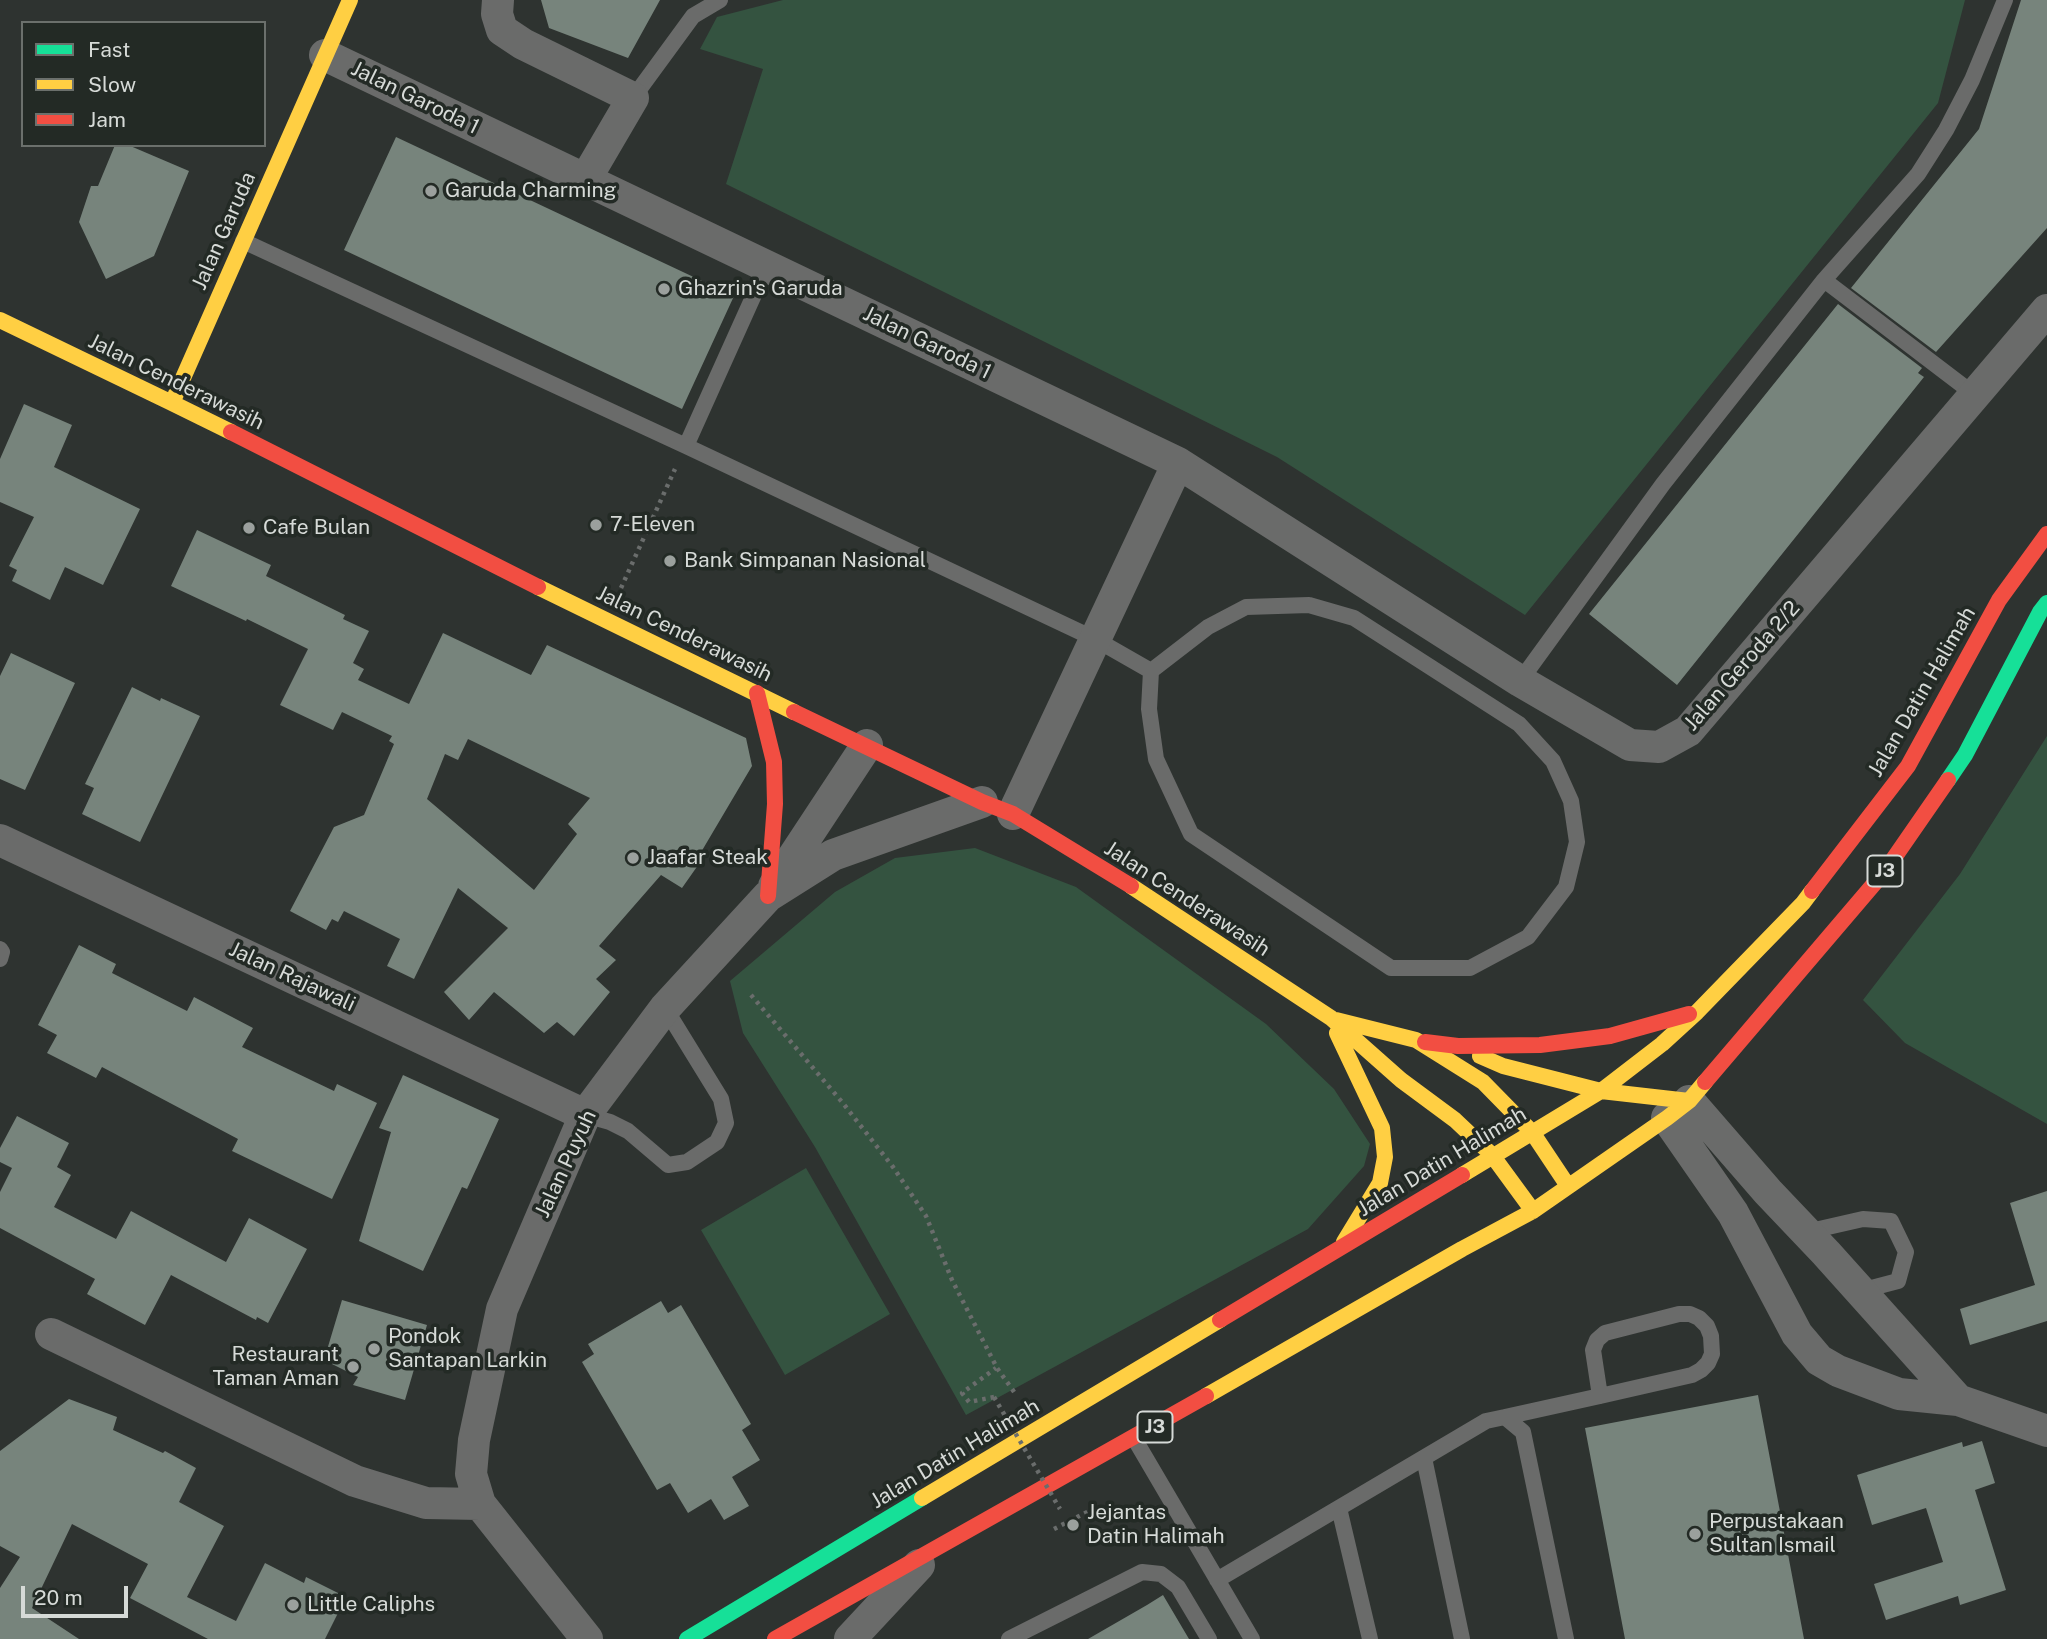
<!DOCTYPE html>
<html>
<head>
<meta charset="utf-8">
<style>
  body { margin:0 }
  #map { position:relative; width:2047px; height:1639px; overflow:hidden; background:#2e3330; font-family:"Public Sans",sans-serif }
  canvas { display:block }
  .legend { position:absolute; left:21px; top:21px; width:245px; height:126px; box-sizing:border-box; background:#232a25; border:2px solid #6b706c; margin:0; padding:9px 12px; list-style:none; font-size:21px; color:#d6dad7 }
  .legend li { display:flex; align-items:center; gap:14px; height:35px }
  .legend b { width:35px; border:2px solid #6b706c }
  .scale { position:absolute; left:21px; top:1586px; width:107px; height:32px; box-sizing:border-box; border:4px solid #d6dad7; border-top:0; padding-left:9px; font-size:21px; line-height:24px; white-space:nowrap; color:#d6dad7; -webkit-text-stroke:5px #232a25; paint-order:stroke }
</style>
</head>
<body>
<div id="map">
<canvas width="2047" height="1639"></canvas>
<ul class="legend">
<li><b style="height:9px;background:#16e098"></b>Fast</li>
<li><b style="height:9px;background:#ffcf43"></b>Slow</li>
<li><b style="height:9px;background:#f24e42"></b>Jam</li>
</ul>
<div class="scale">20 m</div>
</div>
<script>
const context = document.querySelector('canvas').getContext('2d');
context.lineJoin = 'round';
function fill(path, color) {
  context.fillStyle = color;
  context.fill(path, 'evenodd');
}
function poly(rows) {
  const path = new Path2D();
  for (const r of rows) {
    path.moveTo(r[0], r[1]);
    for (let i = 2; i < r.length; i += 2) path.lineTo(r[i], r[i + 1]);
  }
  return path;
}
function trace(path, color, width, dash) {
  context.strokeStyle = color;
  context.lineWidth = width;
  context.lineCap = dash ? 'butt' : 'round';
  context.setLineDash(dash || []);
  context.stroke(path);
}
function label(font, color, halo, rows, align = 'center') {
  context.font = font + ' "Public Sans",sans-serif';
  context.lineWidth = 7;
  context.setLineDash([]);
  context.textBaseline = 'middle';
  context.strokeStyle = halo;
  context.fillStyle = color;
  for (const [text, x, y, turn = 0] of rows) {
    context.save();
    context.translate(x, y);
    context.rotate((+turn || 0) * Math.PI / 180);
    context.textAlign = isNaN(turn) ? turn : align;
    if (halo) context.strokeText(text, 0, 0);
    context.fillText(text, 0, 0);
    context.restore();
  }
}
fill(poly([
  [783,0,1965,0,1938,103,1525,615,1277,457,726,184,763,69,700,49,717,17],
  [2047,736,2047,1124,1905,1043,1863,1000,1960,874],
  [975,848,1076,887,1266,1024,1334,1089,1370,1144,1364,1166,1308,1229,966,1415,815,1147,743,1033,730,981,835,892,895,858],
  [806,1168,890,1314,785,1375,701,1230]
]), '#345340');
fill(poly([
  [541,0,660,0,628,58,549,28],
  [2021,0,2047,0,2047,228,1936,352,1851,288,1979,129],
  [396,137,734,296,682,409,344,250],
  [115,145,128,145,189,171,154,256,106,279,79,222,91,186,98,186],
  [1838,304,1922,368,1918,373,1924,377,1677,685,1589,614],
  [24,404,72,425,54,467,140,509,103,585,65,567,50,600,12,581,17,570,9,566,34,517,0,502,0,459],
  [197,530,271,565,266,576,345,615,343,619,369,631,353,663,364,669,358,680,409,704,443,633,531,675,547,645,746,738,752,766,697,859,701,861,682,888,661,875,599,946,616,960,596,979,610,992,574,1036,557,1022,544,1033,494,992,469,1020,444,992,508,928,458,888,414,979,387,966,400,939,344,911,338,922,332,919,326,930,290,911,334,827,364,815,394,744,389,741,392,736,342,712,333,730,280,705,308,649,247,619,246,621,171,586],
  [468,739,590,798,568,824,577,834,534,890,427,799,445,754,458,760],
  [11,653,75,683,25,790,0,779,0,676],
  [132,687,160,701,161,698,200,716,140,842,82,814,94,788,85,784],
  [79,945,116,964,112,973,187,1011,194,997,253,1028,242,1047,334,1091,337,1084,377,1103,332,1199,232,1151,238,1139,102,1067,96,1078,47,1053,57,1035,38,1025],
  [403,1075,499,1119,467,1189,462,1187,423,1271,359,1241,391,1132,379,1128],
  [17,1116,69,1143,57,1167,71,1175,54,1207,116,1239,131,1211,226,1262,249,1218,307,1249,268,1323,257,1317,256,1320,171,1275,145,1325,87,1294,95,1279,0,1228,0,1192,12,1168,0,1162,0,1148],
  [2047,1191,2047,1321,1970,1345,1960,1309,2035,1285,2010,1203],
  [342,1300,427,1325,405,1400,353,1385,358,1377,324,1360],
  [661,1301,668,1313,681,1305,751,1424,742,1430,760,1460,732,1477,749,1506,724,1520,711,1499,688,1513,670,1483,657,1490,582,1362,594,1354,588,1344],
  [1758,1395,1804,1639,1625,1639,1585,1428],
  [69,1399,117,1417,113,1430,163,1453,165,1451,196,1468,179,1502,224,1526,187,1597,236,1621,265,1563,304,1583,306,1577,346,1597,325,1639,208,1639,130,1598,148,1564,72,1524,32,1608,79,1639,0,1639,0,1588,20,1557,0,1546,0,1451],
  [1982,1441,1995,1483,1975,1490,2006,1590,1960,1605,1958,1596,1886,1620,1874,1584,1943,1562,1926,1508,1872,1525,1857,1475,1962,1442,1963,1447],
  [1163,1595,1189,1639,1088,1639,1147,1605]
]), '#77847c');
trace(poly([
  [621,588,675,469],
  [751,995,842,1102,893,1167,926,1216,952,1280,997,1368,1017,1396],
  [994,1397,969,1402,962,1393,996,1368],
  [1054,1529,1093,1509,1090,1503]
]), '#6a6d6c', 4.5, [3.5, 5]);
trace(poly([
  [633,98,693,16,720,0],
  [243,241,686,446,1095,639,1151,671],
  [1824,280,1975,395],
  [686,446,767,266],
  [1309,605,1354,618,1519,724,1553,761,1571,801,1577,842,1566,887,1528,937,1470,968,1391,968,1191,834,1156,759,1149,709,1151,671,1208,627,1246,607,1309,605],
  [1520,681,1663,484,1824,280,1918,174,1946,130,1972,80,2005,0],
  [0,949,2,952,0,959],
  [585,1115,610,1122,628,1131,668,1165,687,1162,717,1142,726,1123,721,1099,665,1008],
  [1806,1232,1863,1219,1891,1221,1906,1252,1898,1281,1860,1291],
  [1505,1417,1600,1396,1692,1375,1701,1370,1708,1363,1712,1354,1711,1336,1707,1326,1699,1318,1690,1314,1679,1314,1605,1333,1597,1340,1593,1350,1600,1396],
  [1134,1438,1252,1639],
  [1424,1458,1462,1639],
  [1339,1508,1370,1639],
  [1217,1580,1486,1421,1505,1417,1523,1432,1566,1639],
  [1009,1639,1142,1572,1161,1574,1178,1587,1209,1639]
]), '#6a6b6a', 16);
trace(poly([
  [498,0,497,14,502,30,523,44,633,98,585,180],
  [325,55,1178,463,1520,681,1630,745,1659,747,1688,731,2047,310],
  [1013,814,1178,463],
  [0,840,585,1115],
  [774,886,867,745],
  [1689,1101,1768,1192,1826,1253,1958,1400],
  [1667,1118,1733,1213,1797,1334,1819,1360,1838,1371,1899,1394,1958,1400,2047,1431],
  [51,1334,355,1481,426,1503,480,1504],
  [587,1639,480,1504,471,1474,474,1440,502,1309,585,1115,665,1008,768,896,833,855,982,802],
  [850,1639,919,1565]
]), '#6a6b6a', 32);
trace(poly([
  [1948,780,1965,755,2040,612,2047,603],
  [687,1639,922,1498]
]), '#16e098', 16);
trace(poly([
  [0,320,172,403],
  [231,432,172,403,350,0],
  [538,587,794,712],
  [1131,886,1331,1018,1401,1080,1455,1120,1492,1155,1533,1211],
  [1336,1020,1416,1040,1483,1082,1532,1132,1568,1186],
  [1337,1033,1382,1128,1385,1157,1380,1183,1344,1242],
  [1480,1056,1503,1066,1601,1091,1689,1101],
  [1462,1175,1601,1091,1662,1044,1697,1012,1803,903,1812,891],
  [1206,1396,1462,1249,1533,1211,1667,1118,1689,1101,1705,1082],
  [922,1498,1220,1320]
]), '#ffcf43', 16);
trace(poly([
  [231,432,538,587],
  [757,693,774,762,775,804,768,896],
  [794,712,982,802,1013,814,1131,886],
  [1812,891,1908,766,1999,600,2047,534],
  [1425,1042,1458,1046,1540,1045,1610,1036,1689,1014],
  [1705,1082,1885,871,1948,780],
  [1220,1320,1462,1175],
  [775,1639,1206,1396]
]), '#f24e42', 16);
trace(poly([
  [994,1397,1060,1509]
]), '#6a6d6c', 4.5, [3.5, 5]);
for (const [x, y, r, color] of [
  [431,191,7,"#9ba09d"],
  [664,289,7,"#9ba09d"],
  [596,525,7,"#9ba09d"],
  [249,528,7,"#9ba09d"],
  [670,561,7,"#9ba09d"],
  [633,858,7,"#9ba09d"],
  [374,1349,7,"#9ba09d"],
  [353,1367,7,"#9ba09d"],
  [1073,1525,7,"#9ba09d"],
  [1695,1534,7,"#9ba09d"],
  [293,1605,7,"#9ba09d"]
]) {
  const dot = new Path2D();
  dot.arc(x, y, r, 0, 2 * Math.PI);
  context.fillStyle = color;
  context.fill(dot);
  trace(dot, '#232a25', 2.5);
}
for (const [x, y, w] of [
  [1885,871,35],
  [1155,1427,35]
]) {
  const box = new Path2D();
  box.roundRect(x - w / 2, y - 15.5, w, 31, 5);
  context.fillStyle = '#232a25';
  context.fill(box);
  trace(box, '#d6dad7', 2);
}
label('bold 19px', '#d6dad7', null, [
  ["J3",1885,871],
  ["J3",1155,1427]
]);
label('21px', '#d6dad7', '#232a25', [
  ["Jalan Garoda 1",415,98,26],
  ["Jalan Garuda",224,231,-66],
  ["Jalan Garoda 1",927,343,26],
  ["Jalan Cenderawasih",176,382,26],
  ["Jalan Cenderawasih",684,634,26],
  ["Jalan Geroda 2/2",1742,666,-49],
  ["Jalan Datin Halimah",1922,692,-60],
  ["Jalan Cenderawasih",1187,899,33],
  ["Jalan Rajawali",292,977,25],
  ["Jalan Datin Halimah",1442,1162,-31],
  ["Jalan Puyuh",566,1164,-65],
  ["Jalan Datin Halimah",955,1454,-31]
]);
label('21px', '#d6dad7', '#232a25', [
  ["Garuda Charming",445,191],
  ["Ghazrin's Garuda",678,289],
  ["7-Eleven",610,525],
  ["Cafe Bulan",263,528],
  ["Bank Simpanan Nasional",684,561],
  ["Jaafar Steak",647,858],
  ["Pondok",388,1337],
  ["Santapan Larkin",388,1361],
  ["Restaurant",339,1355,"right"],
  ["Taman Aman",339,1379,"right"],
  ["Jejantas",1087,1513],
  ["Datin Halimah",1087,1537],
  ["Perpustakaan",1709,1522],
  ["Sultan Ismail",1709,1546],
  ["Little Caliphs",307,1605]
], 'left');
</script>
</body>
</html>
